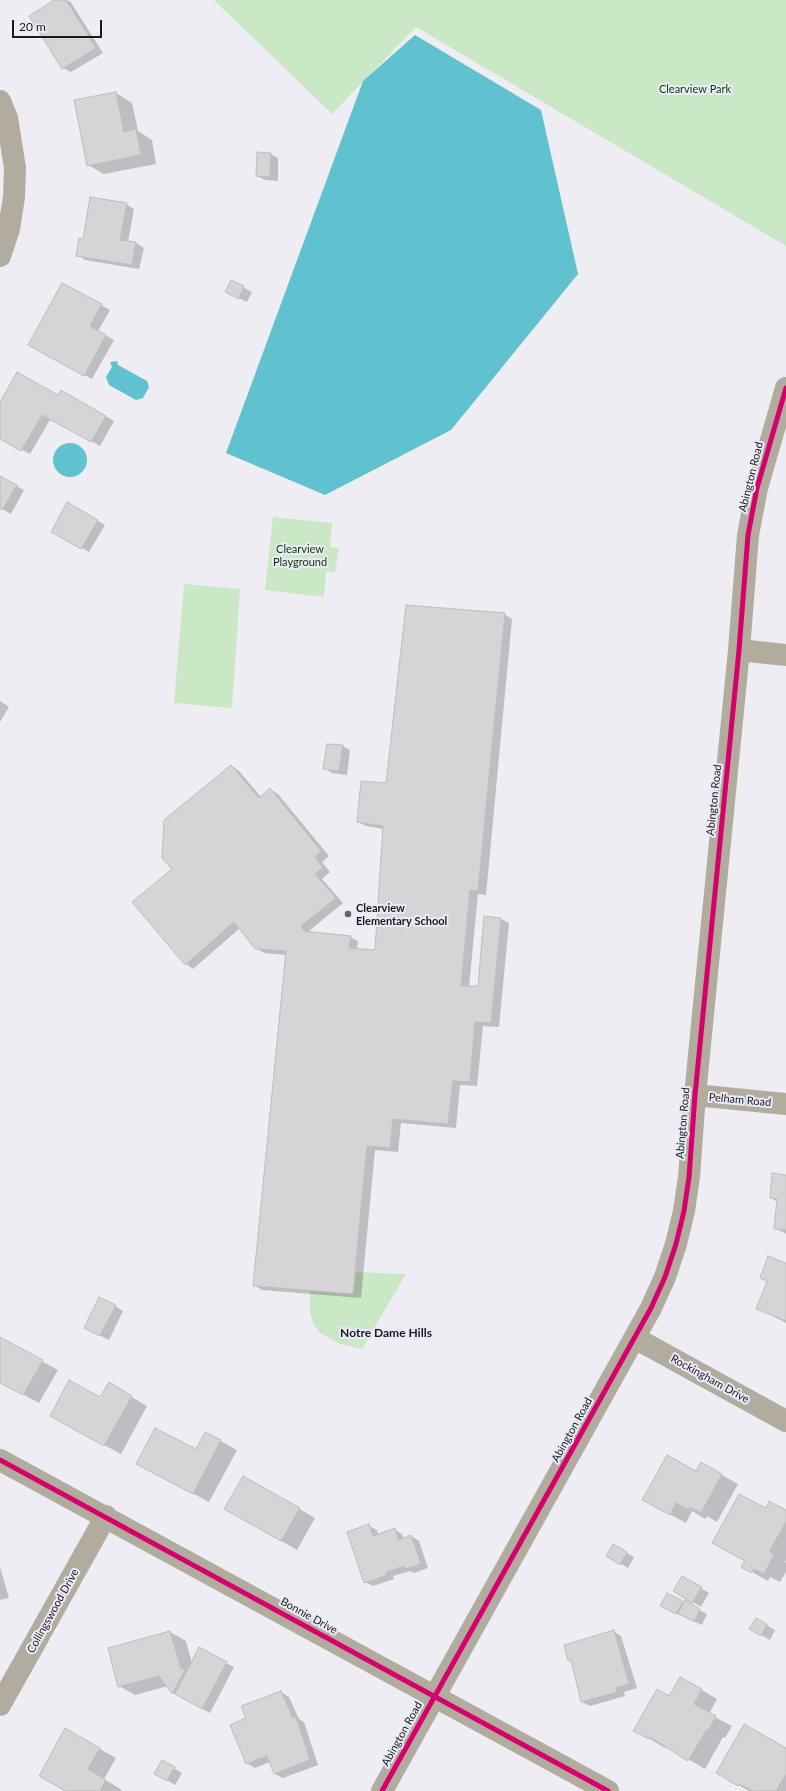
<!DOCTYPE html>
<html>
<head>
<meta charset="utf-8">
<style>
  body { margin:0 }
  #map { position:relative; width:786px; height:1791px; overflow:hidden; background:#ededf3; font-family:Lato,sans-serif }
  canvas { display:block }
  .scale { position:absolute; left:12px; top:20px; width:90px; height:18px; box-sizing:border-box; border:2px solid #1a1b1e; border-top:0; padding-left:5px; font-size:12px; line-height:14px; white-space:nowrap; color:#1a1b1e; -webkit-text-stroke:3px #eaebf6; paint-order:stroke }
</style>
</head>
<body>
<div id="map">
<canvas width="786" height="1791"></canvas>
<div class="scale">20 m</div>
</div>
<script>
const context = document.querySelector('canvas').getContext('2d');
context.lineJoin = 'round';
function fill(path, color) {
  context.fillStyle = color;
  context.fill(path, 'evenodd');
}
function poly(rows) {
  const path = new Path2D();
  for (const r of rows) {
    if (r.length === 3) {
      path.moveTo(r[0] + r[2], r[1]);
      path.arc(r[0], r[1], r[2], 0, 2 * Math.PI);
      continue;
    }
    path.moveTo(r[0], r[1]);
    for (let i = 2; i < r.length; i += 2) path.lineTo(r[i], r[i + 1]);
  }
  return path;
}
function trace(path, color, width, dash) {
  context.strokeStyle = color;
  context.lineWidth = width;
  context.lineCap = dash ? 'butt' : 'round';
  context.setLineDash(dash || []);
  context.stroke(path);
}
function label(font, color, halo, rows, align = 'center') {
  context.font = font + ' Lato,sans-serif';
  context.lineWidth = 4;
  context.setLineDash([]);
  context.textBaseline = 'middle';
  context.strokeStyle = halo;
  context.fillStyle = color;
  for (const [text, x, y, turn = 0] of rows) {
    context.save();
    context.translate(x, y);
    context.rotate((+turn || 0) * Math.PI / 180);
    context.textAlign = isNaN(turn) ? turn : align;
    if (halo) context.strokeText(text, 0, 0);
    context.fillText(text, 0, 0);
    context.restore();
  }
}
fill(poly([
  [214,0,786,0,786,246,416,27,332,114],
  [273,517,332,523,330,547,339,548,335,572,326,572,324,597,265,590],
  [184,584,240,589,232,708,174,703],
  [356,1272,406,1274,362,1349,340,1344,320,1333,313,1323,310,1312,310,1290,353,1294]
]), '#cae8c5');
fill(poly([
  [415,35,541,110,578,274,451,430,325,495,226,453,363,81],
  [117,361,118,365,147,381,149,387,143,398,136,400,109,385,106,377,112,367,110,362],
  [70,460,17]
]), '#60c2ce');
fill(poly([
  [56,0,70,1,103,53,71,72,63,68],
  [116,93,132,103,138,131,152,140,156,164,104,174,88,165],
  [271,154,278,158,278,181,265,180,257,176],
  [126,204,134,209,128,242,136,243,144,248,139,269,85,260,78,255,84,240],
  [231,281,252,292,247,302,234,296],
  [62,284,110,310,98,331,114,340,92,379,29,345],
  [62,391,114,421,100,446,51,418,30,454,0,438,0,404,58,397],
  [0,477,24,490,11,514,0,508],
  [68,503,105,525,89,552,52,531],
  [504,614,512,619,486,895,478,894,469,987,478,987,484,917,501,919,509,923,499,1027,483,1026,477,1086,460,1085,456,1128,401,1123,398,1152,375,1150,361,1298,262,1290,254,1285,286,955,264,953,256,948,240,928,193,969,186,964,173,869,232,766,239,771,261,797,270,789,278,794,329,856,322,862,330,872,322,879,343,903,309,931,310,932,350,937,358,941,357,949,376,951,384,829,366,826,358,822,387,784],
  [0,701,9,707,0,722],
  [343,746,350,750,347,775,332,773,324,768],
  [786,1176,786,1234,775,1228,778,1202,771,1198],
  [786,1264,786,1323,757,1308],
  [115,1306,123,1311,109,1340,93,1332],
  [0,1338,58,1370,39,1403,0,1382],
  [109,1384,147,1406,121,1454,67,1425,101,1399],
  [206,1433,237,1450,209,1502,153,1472,196,1450],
  [701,1463,738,1484,717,1522,707,1516,705,1519,692,1511,686,1523,660,1509,697,1473],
  [244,1477,315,1518,297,1550,226,1509],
  [766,1509,786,1512,786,1560,785,1562,786,1563,786,1572,780,1582,770,1577,768,1581,743,1567],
  [369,1526,377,1530,378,1535,394,1529,402,1534,404,1539,411,1536,419,1541,428,1568,414,1573,410,1571,393,1576,394,1579,373,1586,365,1582],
  [613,1545,634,1557,628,1568,607,1556],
  [0,1567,9,1598,0,1600],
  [682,1577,709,1593,701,1607,674,1591],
  [668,1594,707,1614,702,1625,669,1610],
  [756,1619,775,1630,770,1640,751,1629],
  [613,1631,621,1636,637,1688,624,1692,625,1696,590,1706,582,1702,572,1662,569,1660],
  [170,1632,186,1641,192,1663,226,1663,234,1667,210,1713,173,1693,168,1686,135,1695,119,1686],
  [681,1678,717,1699,709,1714,732,1726,725,1738,723,1737,705,1769,666,1746,665,1748,635,1730,670,1698],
  [281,1692,289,1697,299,1719,304,1722,318,1765,283,1778,275,1774,270,1762,255,1768,247,1763,247,1719],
  [66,1730,116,1758,104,1779,122,1790,121,1791,66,1791],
  [786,1749,786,1791,749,1791,718,1773],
  [163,1762,182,1773,175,1785,156,1773]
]), '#0003');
const building = poly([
  [54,0,66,0,96,48,62,69,29,16,54,0],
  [116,92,124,132,136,129,141,155,87,166,74,100,116,92],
  [257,152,271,153,270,177,256,176,257,152],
  [90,197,127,203,120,240,136,242,132,265,76,256,79,238,83,239,90,197],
  [231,280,244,286,239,299,225,292,231,280],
  [62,283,102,304,90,326,106,335,84,376,28,345,62,283],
  [17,372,58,395,61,390,106,416,91,442,42,415,21,451,0,439,0,402,17,372],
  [0,476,17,485,2,510,0,509,0,476],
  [67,502,98,520,81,549,51,532,67,502],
  [406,605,505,613,478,891,470,890,461,986,478,986,484,916,501,918,491,1023,475,1022,470,1082,453,1081,448,1124,393,1119,390,1148,367,1146,353,1294,253,1286,286,951,255,949,234,922,185,965,132,902,172,869,162,858,164,820,231,765,259,798,270,788,321,851,315,857,323,868,315,874,336,898,301,926,304,931,351,936,349,948,375,950,383,826,357,822,361,781,386,783,406,605],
  [327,744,343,745,339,771,323,769,327,744],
  [772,1173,786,1175,786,1230,774,1229,777,1199,770,1198,772,1173],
  [768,1256,786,1263,786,1321,756,1309,767,1281,760,1278,768,1256],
  [99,1297,116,1305,100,1336,84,1328,99,1297],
  [0,1337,43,1360,23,1395,0,1383,0,1337],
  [69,1380,100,1397,109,1382,132,1396,104,1446,50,1416,69,1380],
  [155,1428,196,1449,205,1432,221,1440,193,1494,136,1464,155,1428],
  [667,1455,696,1471,701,1462,722,1474,701,1513,690,1507,689,1510,676,1503,670,1515,642,1500,667,1455],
  [243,1476,300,1508,281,1541,224,1509,243,1476],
  [739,1494,766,1508,769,1501,786,1510,786,1522,769,1552,774,1555,764,1574,754,1569,751,1573,741,1567,745,1561,712,1543,739,1494],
  [369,1524,373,1536,395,1528,398,1540,411,1535,421,1564,405,1569,404,1566,386,1572,387,1575,364,1583,347,1532,369,1524],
  [613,1544,627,1552,620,1565,606,1556,613,1544],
  [682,1576,702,1587,692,1603,673,1591,682,1576],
  [667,1593,683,1601,676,1614,660,1606,667,1593],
  [685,1600,700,1609,694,1622,678,1613,685,1600],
  [756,1618,767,1624,761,1636,749,1629,756,1618],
  [614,1630,629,1684,616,1688,618,1692,581,1702,571,1660,568,1661,564,1645,614,1630],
  [170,1631,181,1668,185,1670,172,1694,159,1676,118,1687,108,1648,170,1631],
  [199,1647,227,1662,202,1709,175,1694,199,1647],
  [680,1677,702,1689,694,1704,716,1716,709,1730,707,1729,688,1761,650,1737,649,1739,633,1731,657,1689,669,1696,680,1677],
  [281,1691,293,1718,296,1717,310,1760,274,1774,267,1756,246,1764,230,1725,246,1718,241,1706,281,1691],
  [744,1724,786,1748,786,1774,776,1791,753,1791,739,1784,738,1786,716,1773,744,1724],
  [65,1728,100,1748,88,1769,106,1780,100,1791,65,1791,39,1776,65,1728],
  [162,1760,175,1767,167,1781,154,1774,162,1760]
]);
fill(building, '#d6d4d6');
trace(building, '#bebcbd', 1);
trace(poly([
  [0,101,7,118,15,168,14,197,9,229,0,256],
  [739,650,786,655],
  [695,1095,786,1104],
  [635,1338,786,1421],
  [0,1460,608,1791],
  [0,1705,106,1516],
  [382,1791,651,1308,665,1277,676,1244,684,1211,689,1177,695,1095,739,650,748,535,757,488,786,388]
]), '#b2ac9f', 22);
trace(poly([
  [0,1460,608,1791],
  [382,1791,651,1308,665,1277,676,1244,684,1211,689,1177,695,1095,739,650,748,535,757,488,786,388]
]), '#d6006c', 5);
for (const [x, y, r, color] of [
  [348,914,4,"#646469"]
]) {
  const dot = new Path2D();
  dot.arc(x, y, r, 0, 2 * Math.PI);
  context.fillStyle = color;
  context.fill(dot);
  trace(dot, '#eaebf6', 1.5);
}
label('11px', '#0f3404', '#eaebf6', [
  ["Clearview Park",695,89],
  ["Clearview",300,549],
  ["Playground",300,562]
]);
label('11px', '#1a1b1e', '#eaebf6', [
  ["Abington Road",751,477,-76],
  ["Abington Road",714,800,-84],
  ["Pelham Road",740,1100,5],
  ["Abington Road",683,1123,-85],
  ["Rockingham Drive",710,1379,29],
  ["Abington Road",572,1430,-61],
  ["Collingswood Drive",53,1611,-61],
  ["Bonnie Drive",309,1616,29],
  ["Abington Road",402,1734,-61]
]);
label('bold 11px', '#1a1b1e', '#eaebf6', [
  ["Clearview",356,908],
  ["Elementary School",356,921]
], 'left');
label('bold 12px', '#1a1b1e', '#eaebf6', [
  ["Notre Dame Hills",386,1333]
]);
</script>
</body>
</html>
